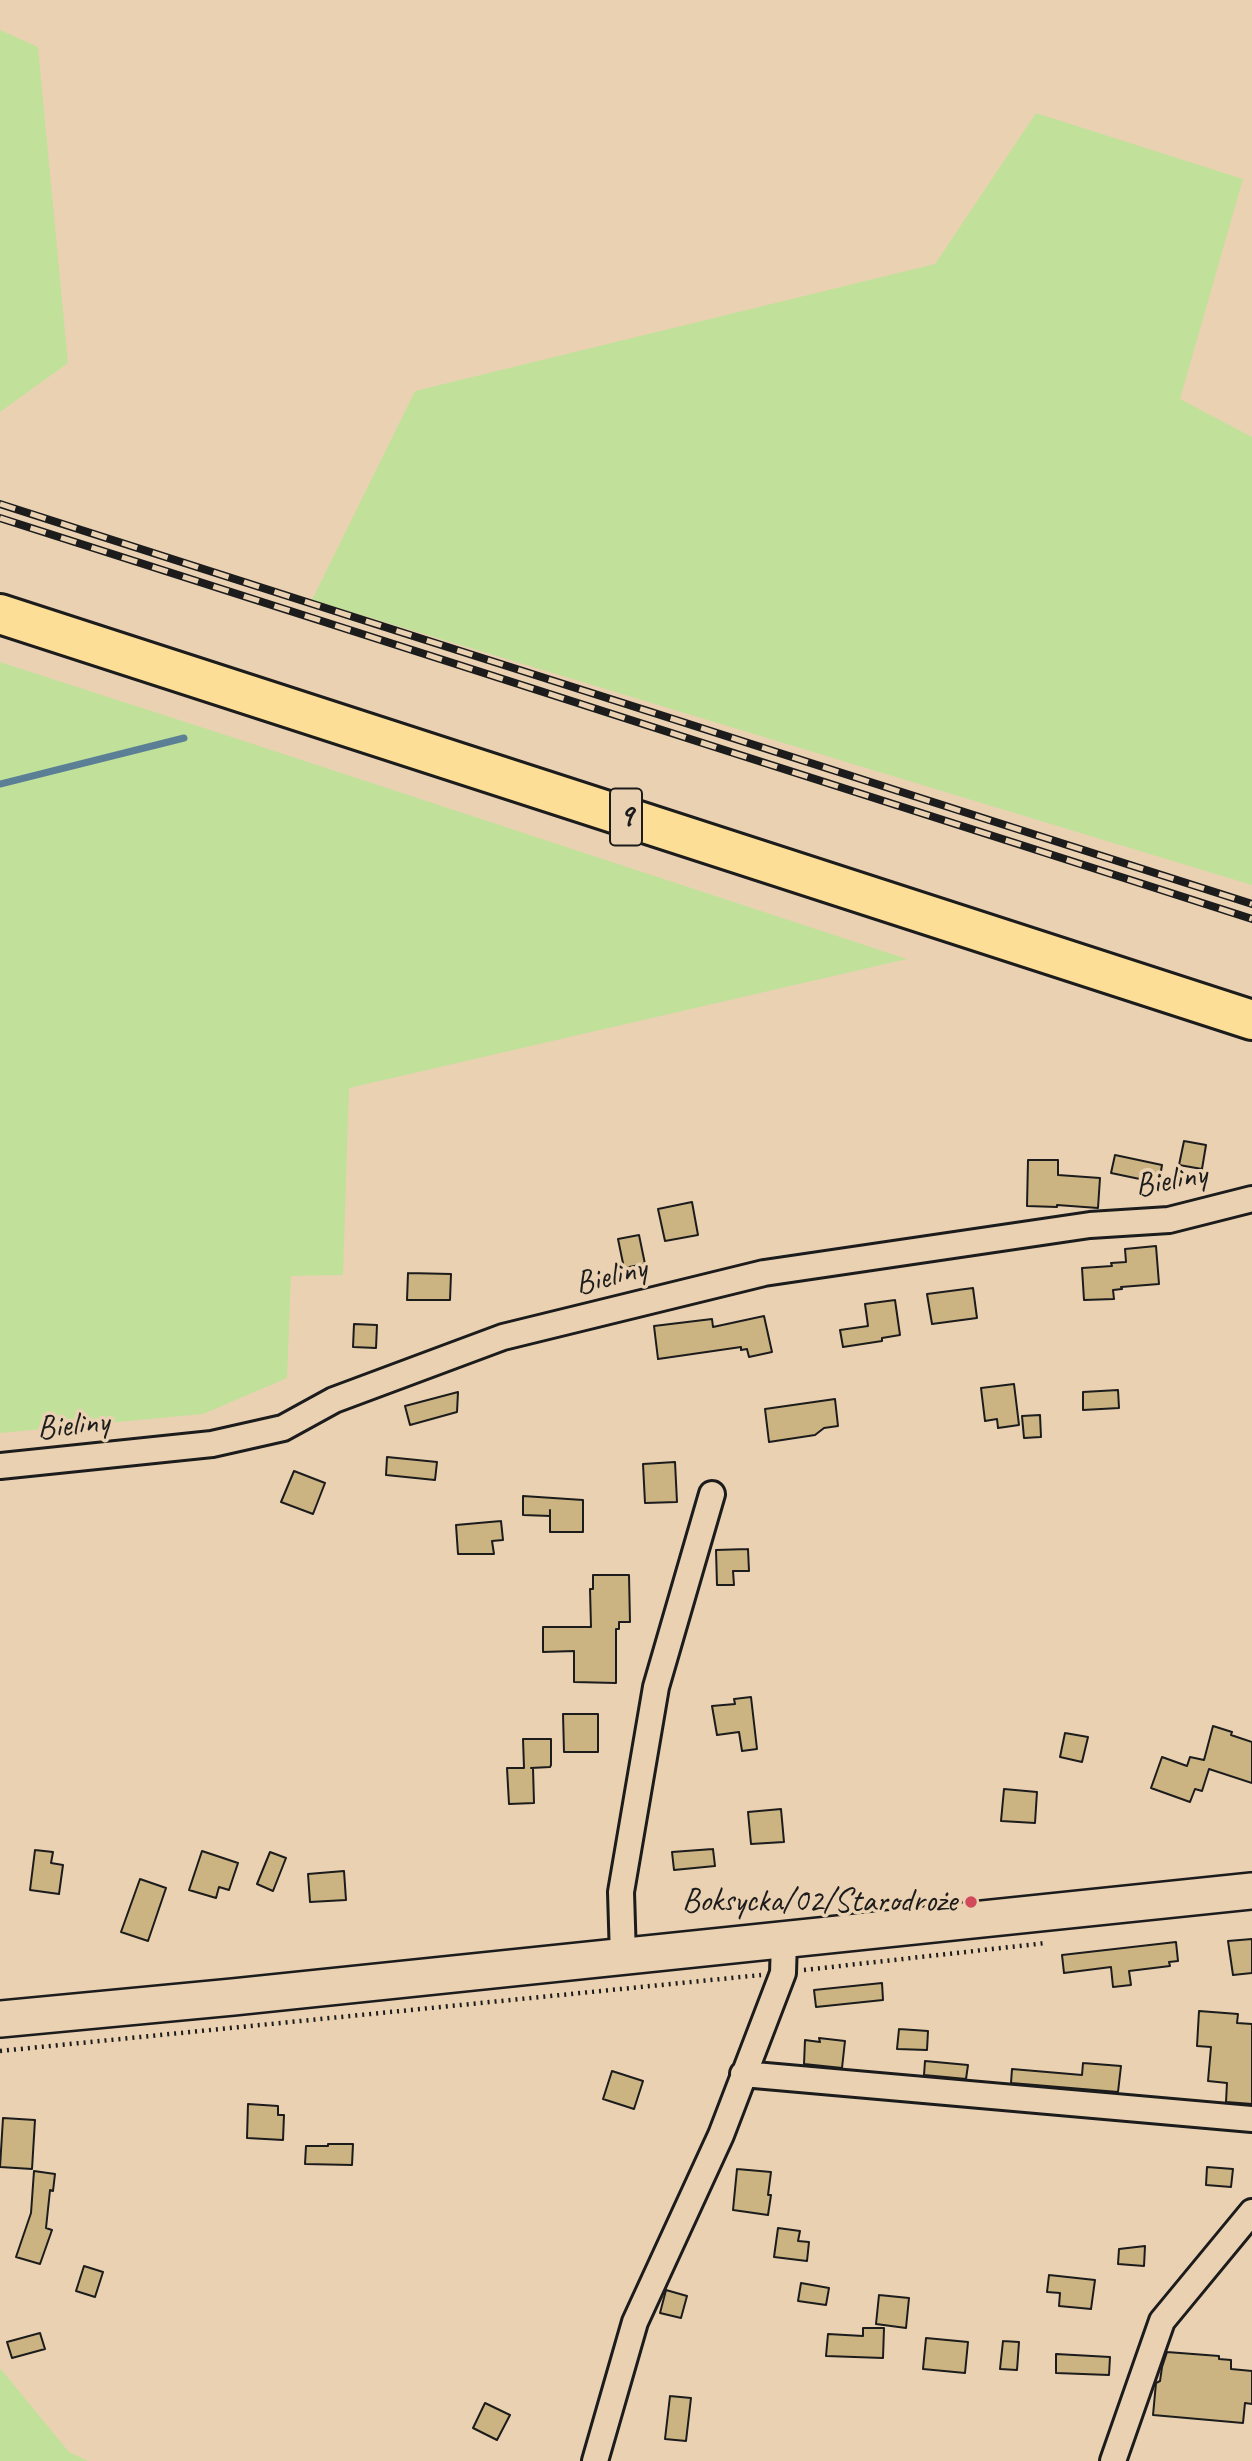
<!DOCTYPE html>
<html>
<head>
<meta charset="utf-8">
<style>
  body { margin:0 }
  canvas { display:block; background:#ead1b2 }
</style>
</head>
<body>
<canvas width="1252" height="2461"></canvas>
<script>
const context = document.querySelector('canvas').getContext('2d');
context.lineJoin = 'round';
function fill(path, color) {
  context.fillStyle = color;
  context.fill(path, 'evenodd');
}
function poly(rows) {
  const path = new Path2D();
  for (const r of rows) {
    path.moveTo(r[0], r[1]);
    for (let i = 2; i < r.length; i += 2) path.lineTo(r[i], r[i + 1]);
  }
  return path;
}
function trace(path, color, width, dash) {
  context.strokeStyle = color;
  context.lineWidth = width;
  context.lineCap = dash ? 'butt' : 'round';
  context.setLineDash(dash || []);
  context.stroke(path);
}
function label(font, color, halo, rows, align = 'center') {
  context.font = font + ' Caveat,sans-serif';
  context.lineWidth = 7;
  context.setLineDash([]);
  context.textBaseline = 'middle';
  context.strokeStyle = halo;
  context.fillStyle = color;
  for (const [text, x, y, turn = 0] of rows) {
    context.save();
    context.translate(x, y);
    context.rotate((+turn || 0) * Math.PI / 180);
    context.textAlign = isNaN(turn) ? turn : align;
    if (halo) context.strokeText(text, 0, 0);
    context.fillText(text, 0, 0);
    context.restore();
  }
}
fill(poly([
  [0,30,38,47,68,363,0,412],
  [1036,113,1243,179,1180,399,1252,437,1252,885,312,600,415,391,935,264],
  [0,662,247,742,907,959,349,1088,343,1275,291,1276,287,1378,203,1414,0,1433],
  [0,2368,69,2452,88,2461,0,2461]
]), '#c1e19a');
trace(poly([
  [0,784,184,738]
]), '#5b8095', 7);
const building = poly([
  [1184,1141,1206,1145,1202,1169,1179,1165,1184,1141],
  [1115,1155,1162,1165,1159,1183,1111,1173,1115,1155],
  [1028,1160,1058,1160,1058,1175,1100,1178,1098,1208,1057,1205,1057,1207,1027,1206,1028,1160],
  [692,1202,698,1235,665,1241,658,1209,692,1202],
  [639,1235,645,1264,624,1268,618,1239,639,1235],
  [1156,1246,1159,1284,1121,1287,1122,1289,1113,1290,1114,1299,1084,1300,1082,1268,1112,1266,1111,1263,1126,1262,1125,1249,1156,1246],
  [408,1273,451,1274,450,1300,407,1300,408,1273],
  [973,1288,977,1318,932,1324,927,1294,973,1288],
  [895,1300,900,1335,882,1338,882,1341,843,1347,840,1330,868,1326,865,1304,895,1300],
  [764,1316,772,1352,749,1357,747,1349,741,1350,741,1347,658,1359,654,1326,712,1319,713,1327,764,1316],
  [354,1324,377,1325,376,1348,353,1347,354,1324],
  [1014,1384,1019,1425,998,1428,997,1419,985,1421,981,1388,1014,1384],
  [1118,1390,1119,1408,1083,1410,1083,1392,1118,1390],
  [458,1392,457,1412,410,1425,405,1406,458,1392],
  [835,1399,838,1426,824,1428,815,1435,769,1442,765,1409,835,1399],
  [1040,1415,1041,1437,1024,1438,1022,1416,1040,1415],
  [387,1457,437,1462,435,1480,386,1475,387,1457],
  [675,1462,677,1502,645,1503,643,1464,675,1462],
  [294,1471,325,1483,313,1514,281,1502,294,1471],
  [523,1496,583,1500,583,1532,550,1532,550,1510,550,1516,523,1515,523,1496],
  [501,1521,503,1540,492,1541,494,1554,458,1554,456,1525,501,1521],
  [748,1549,749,1571,733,1571,734,1585,717,1585,716,1550,748,1549],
  [593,1575,629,1575,630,1622,619,1622,619,1629,616,1629,616,1683,574,1682,574,1651,543,1652,543,1627,591,1627,590,1589,593,1589,593,1575],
  [751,1697,757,1749,742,1751,739,1732,717,1735,712,1706,735,1704,734,1699,751,1697],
  [563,1714,598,1714,598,1752,564,1752,563,1714],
  [1213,1726,1232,1732,1231,1735,1252,1742,1252,1783,1209,1769,1202,1791,1195,1789,1190,1802,1151,1788,1162,1757,1187,1766,1190,1757,1204,1760,1213,1726],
  [1065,1733,1088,1737,1082,1762,1060,1757,1065,1733],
  [523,1739,551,1739,551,1765,550,1767,531,1768,533,1768,534,1803,509,1804,507,1768,524,1768,523,1739],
  [1004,1789,1037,1792,1035,1823,1001,1821,1004,1789],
  [781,1809,784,1842,751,1844,748,1812,781,1809],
  [713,1849,715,1866,674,1870,672,1852,713,1849],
  [35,1850,53,1852,51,1863,63,1865,59,1894,30,1890,35,1850],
  [202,1851,238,1863,229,1890,219,1887,216,1898,189,1890,202,1851],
  [270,1852,286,1858,273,1891,257,1884,270,1852],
  [344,1871,346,1900,310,1902,308,1874,344,1871],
  [140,1879,166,1888,148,1941,121,1932,140,1879],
  [1252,1939,1252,1973,1233,1975,1228,1941,1252,1939],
  [1176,1942,1178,1961,1169,1962,1170,1966,1129,1971,1131,1985,1113,1987,1111,1967,1064,1973,1062,1955,1176,1942],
  [882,1983,883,2000,816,2007,814,1990,882,1983],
  [1199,2011,1238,2014,1237,2023,1252,2024,1252,2104,1226,2102,1227,2083,1208,2081,1211,2047,1197,2046,1199,2011],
  [899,2029,928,2031,927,2050,897,2049,899,2029],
  [819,2038,845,2041,842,2068,804,2064,805,2040,820,2042,819,2038],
  [925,2061,968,2065,966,2079,924,2075,925,2061],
  [1083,2063,1121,2066,1118,2092,1011,2083,1012,2069,1082,2075,1083,2063],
  [612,2071,643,2081,634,2109,603,2099,612,2071],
  [248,2104,278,2106,278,2115,284,2115,283,2140,247,2138,248,2104],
  [3,2118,35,2120,32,2169,0,2167,3,2118],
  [328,2144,353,2144,352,2165,305,2164,306,2146,328,2146,328,2144],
  [1207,2167,1233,2169,1231,2187,1206,2185,1207,2167],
  [737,2169,771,2172,768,2195,771,2195,768,2215,733,2210,737,2169],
  [34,2171,55,2174,53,2191,50,2190,46,2228,52,2230,40,2264,16,2257,31,2213,34,2171],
  [778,2228,800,2231,798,2241,809,2242,807,2261,774,2257,778,2228],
  [1145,2246,1144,2266,1118,2264,1119,2249,1145,2246],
  [84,2266,103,2272,95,2297,76,2291,84,2266],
  [1049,2275,1095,2280,1091,2309,1059,2306,1060,2293,1047,2292,1049,2275],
  [801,2283,829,2288,826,2305,798,2301,801,2283],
  [666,2290,687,2296,681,2318,660,2313,666,2290],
  [879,2295,909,2298,906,2328,876,2324,879,2295],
  [863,2328,884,2328,883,2358,826,2356,828,2334,863,2336,863,2328],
  [40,2333,45,2349,12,2358,7,2342,40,2333],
  [926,2338,968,2342,965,2373,923,2369,926,2338],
  [1003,2341,1019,2342,1017,2370,1000,2369,1003,2341],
  [1167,2352,1219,2356,1219,2359,1231,2360,1231,2369,1252,2371,1252,2404,1245,2403,1243,2423,1153,2415,1156,2383,1160,2381,1162,2367,1167,2352],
  [1056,2354,1110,2357,1109,2375,1056,2373,1056,2354],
  [670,2396,691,2398,686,2441,665,2439,670,2396],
  [485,2403,510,2415,497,2440,473,2428,485,2403]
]);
fill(building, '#cbb382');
trace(building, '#1c1c1c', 2);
const street = poly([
  [0,1466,212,1444,283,1428,334,1400,503,1337,764,1273,1090,1225,1169,1220,1252,1199],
  [623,1957,621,1892,656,1687,712,1494],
  [743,2074,1252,2119],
  [595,2461,635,2322,721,2135,783,1973,784,1940],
  [1113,2461,1162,2321,1252,2212]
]);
const secondary = poly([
  [0,2019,233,1997,1252,1891]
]);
const primary = poly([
  [0,614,1252,1020]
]);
trace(street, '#1c1c1c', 30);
trace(secondary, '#1c1c1c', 40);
trace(primary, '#1c1c1c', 44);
trace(poly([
  [804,1970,1046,1943],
  [0,2051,761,1975]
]), '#1c1c1c', 4.5, [2, 5]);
trace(street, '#ead1b2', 24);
trace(secondary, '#ead1b2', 35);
trace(primary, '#fcde96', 38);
const rail = poly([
  [0,504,1252,904],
  [0,518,1252,919]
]);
trace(rail, '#1c1c1c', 8);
trace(rail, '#ead1b2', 5, [16]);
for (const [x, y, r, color] of [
  [971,1902,7,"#d1495b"]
]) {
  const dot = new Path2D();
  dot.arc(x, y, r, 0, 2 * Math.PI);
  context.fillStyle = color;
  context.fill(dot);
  trace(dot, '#ead1b2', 2.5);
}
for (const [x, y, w] of [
  [626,817,32]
]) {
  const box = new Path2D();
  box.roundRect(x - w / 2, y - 28.5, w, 57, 5);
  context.fillStyle = '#ead1b2';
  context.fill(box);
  trace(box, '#1c1c1c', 2);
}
label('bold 32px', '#1c1c1c', null, [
  ["9",626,817]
]);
label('33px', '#1c1c1c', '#ead1b2', [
  ["Bieliny",1171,1181,-10],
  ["Bieliny",611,1277,-14],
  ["Bieliny",73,1426,-6]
]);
label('33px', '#1c1c1c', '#ead1b2', [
  ["Boksycka/02/Starodroże",957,1902]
], 'right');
</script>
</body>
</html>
